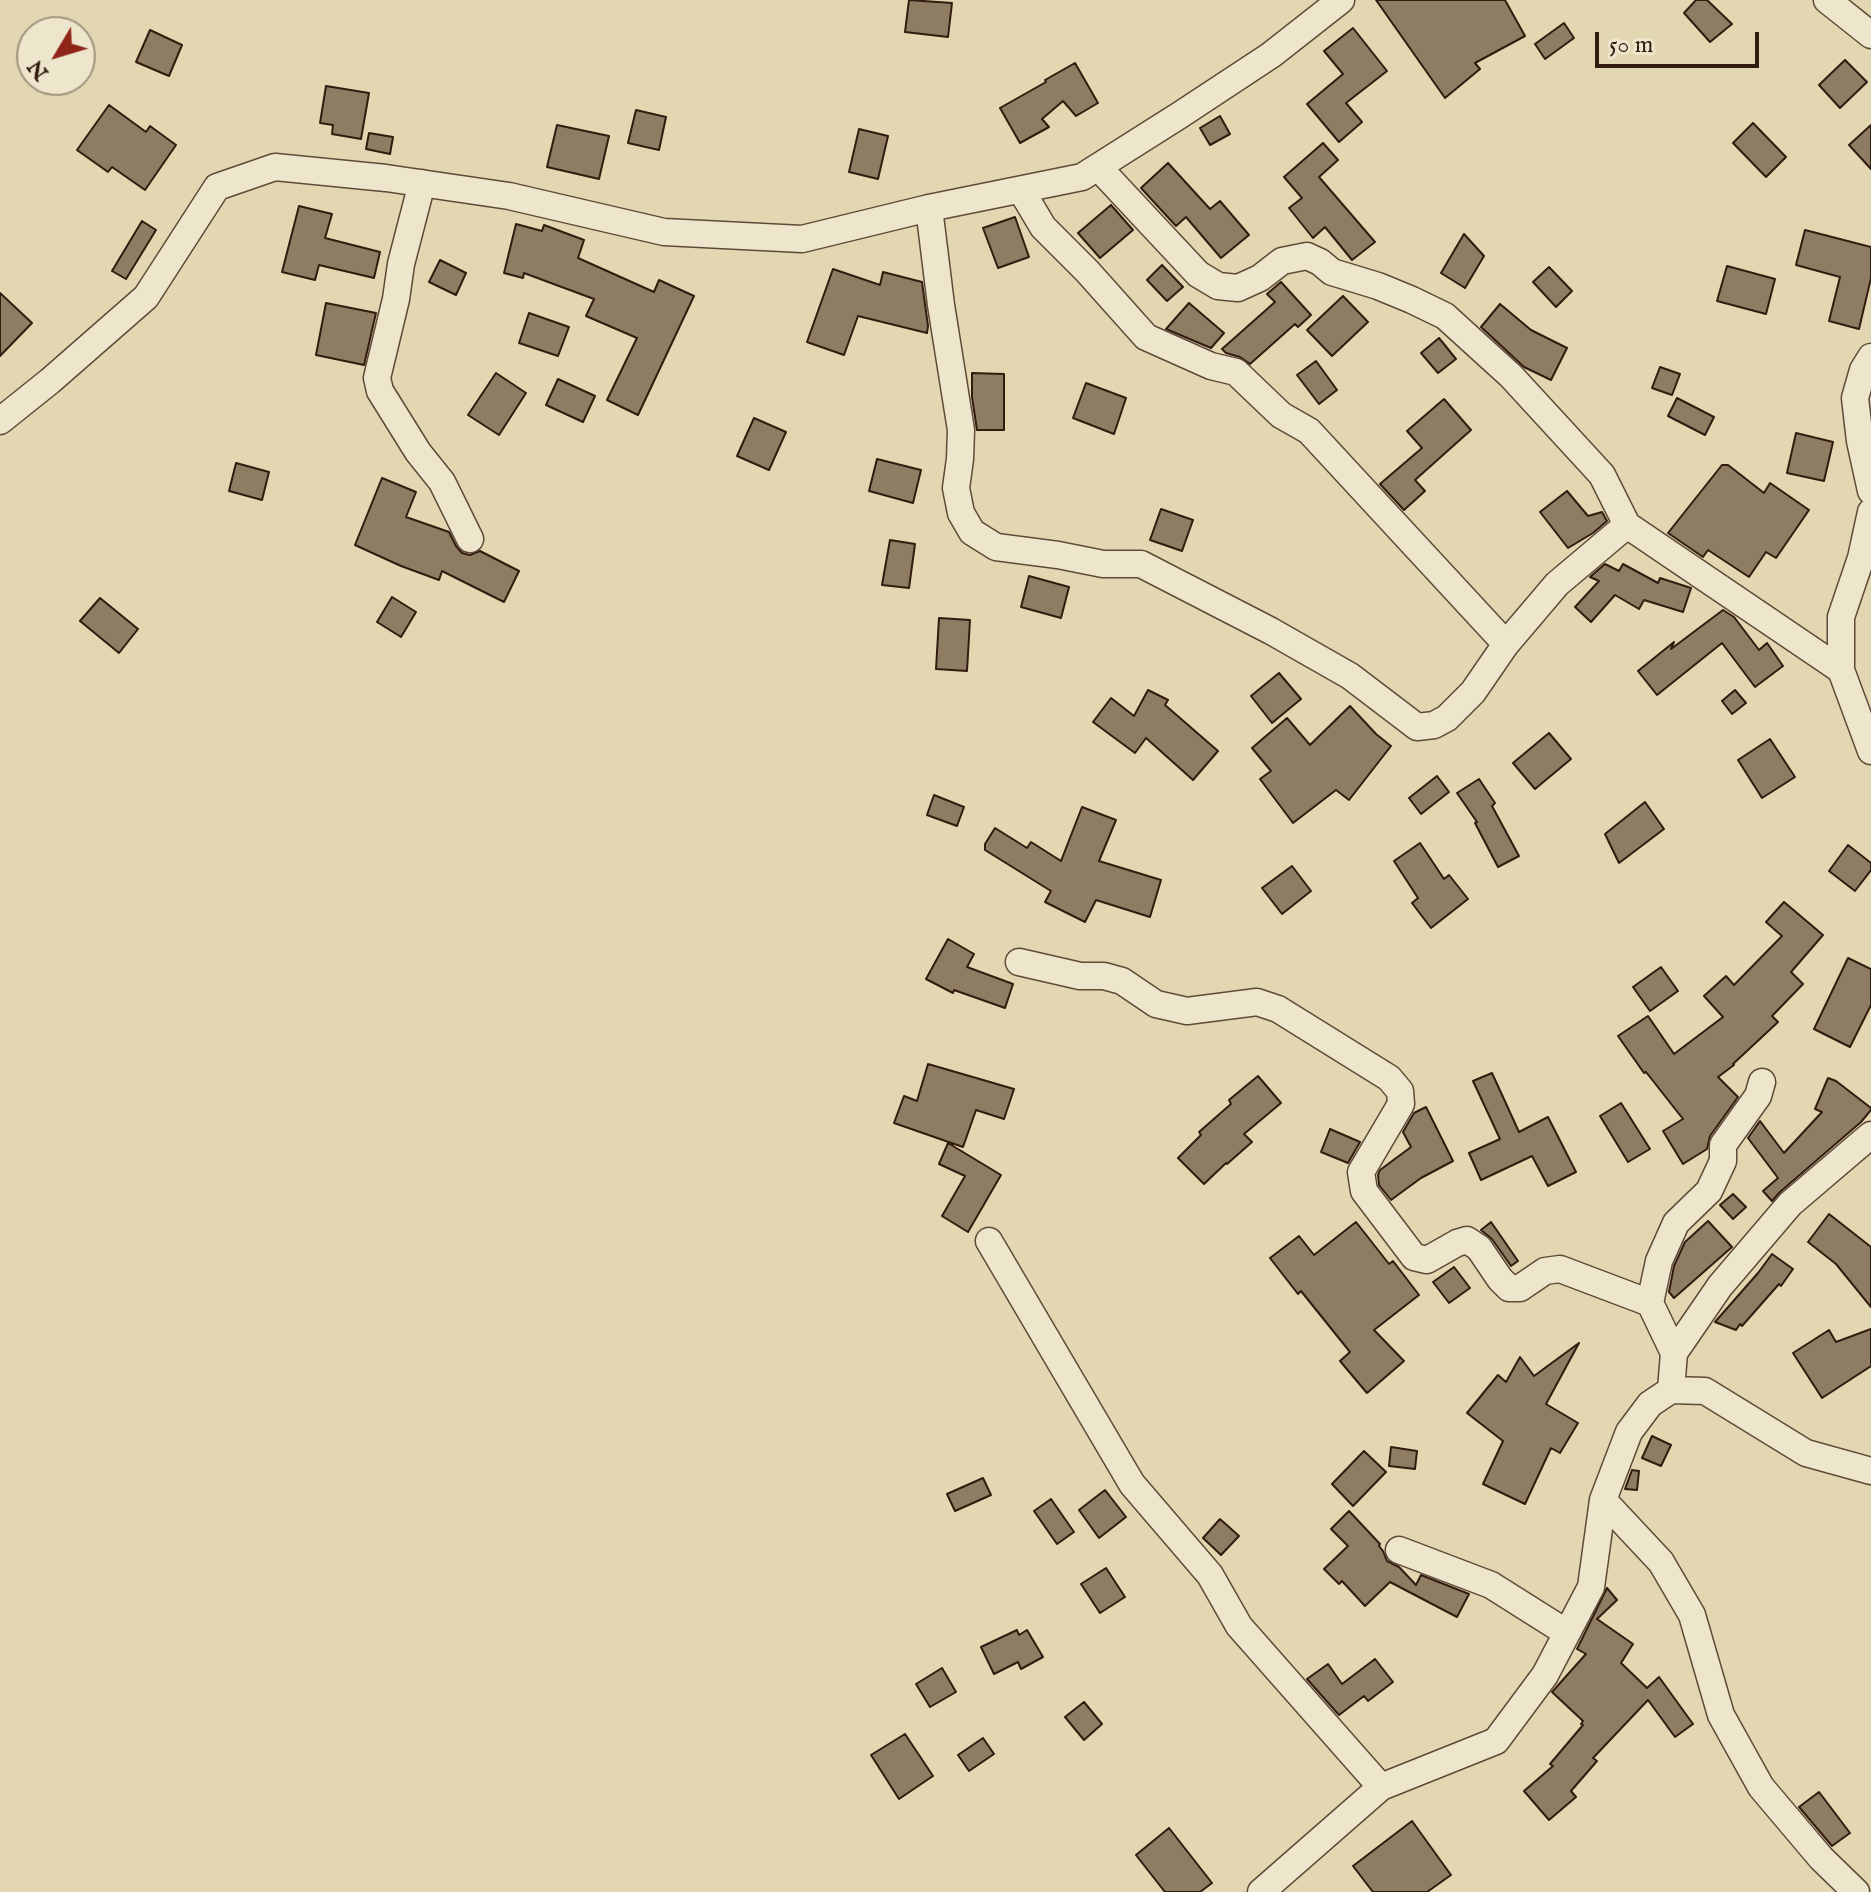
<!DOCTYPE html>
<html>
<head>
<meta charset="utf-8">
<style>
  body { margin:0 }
  #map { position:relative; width:1871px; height:1892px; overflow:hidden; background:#e3d7b1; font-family:"IM FELL English",serif }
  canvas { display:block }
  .north { position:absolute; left:16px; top:16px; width:80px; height:80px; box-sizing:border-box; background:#ede5cc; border:2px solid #a29480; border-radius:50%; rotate:232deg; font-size:22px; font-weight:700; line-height:32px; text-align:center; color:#321b0f }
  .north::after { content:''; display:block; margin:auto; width:28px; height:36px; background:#8f2418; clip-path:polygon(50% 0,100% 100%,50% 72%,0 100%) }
  .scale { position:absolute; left:1595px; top:32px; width:164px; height:36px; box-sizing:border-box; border:4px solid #321b0f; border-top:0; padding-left:10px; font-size:24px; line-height:28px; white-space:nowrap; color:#321b0f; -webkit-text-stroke:6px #ede5cc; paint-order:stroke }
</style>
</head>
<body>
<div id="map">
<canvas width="1871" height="1892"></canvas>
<div class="north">N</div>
<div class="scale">50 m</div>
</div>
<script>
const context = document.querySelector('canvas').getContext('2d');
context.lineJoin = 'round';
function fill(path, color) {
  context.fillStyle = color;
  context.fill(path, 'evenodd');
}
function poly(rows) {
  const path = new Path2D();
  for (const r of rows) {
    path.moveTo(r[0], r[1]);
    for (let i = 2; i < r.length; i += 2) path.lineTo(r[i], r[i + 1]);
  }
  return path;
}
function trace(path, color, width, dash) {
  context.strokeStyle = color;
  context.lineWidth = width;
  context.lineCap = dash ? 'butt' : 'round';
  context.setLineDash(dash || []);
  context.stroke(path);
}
const building = poly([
  [909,0,952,3,948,37,905,32,909,0],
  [1376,0,1505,0,1525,36,1475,63,1480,69,1445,98,1376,0],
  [1696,0,1707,0,1732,24,1710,42,1684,13,1696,0],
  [1564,23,1574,38,1545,59,1535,44,1564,23],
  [1353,28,1387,71,1346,103,1362,122,1339,142,1307,104,1343,74,1324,51,1353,28],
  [150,30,182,45,169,76,136,62,150,30],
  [1845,60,1867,82,1840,108,1819,85,1845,60],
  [1075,63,1098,103,1076,116,1063,101,1042,119,1049,127,1020,143,1000,108,1046,82,1045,80,1075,63],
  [326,86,369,93,361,139,332,134,333,125,320,123,326,86],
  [109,105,146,132,150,126,176,145,145,190,112,167,108,172,77,150,109,105],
  [636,110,666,117,659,150,628,143,636,110],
  [1220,116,1230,134,1210,145,1200,128,1220,116],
  [1753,123,1786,157,1766,177,1733,143,1753,123],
  [557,125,609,136,599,179,547,167,557,125],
  [1871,125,1871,169,1849,145,1871,125],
  [859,129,888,136,878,179,849,172,859,129],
  [369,133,393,137,390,154,366,149,369,133],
  [1323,143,1338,160,1319,177,1375,242,1352,260,1325,227,1313,238,1289,208,1302,198,1284,177,1323,143],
  [1168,163,1210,209,1220,201,1249,235,1221,258,1186,217,1176,226,1141,188,1168,163],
  [1111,205,1133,230,1100,258,1078,233,1111,205],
  [299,206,332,214,325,238,380,252,374,278,319,265,315,280,282,272,299,206],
  [1015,217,1029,257,998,268,983,228,1015,217],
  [142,221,156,230,126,279,112,271,142,221],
  [516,224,542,231,544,225,584,240,578,258,654,292,659,280,694,296,638,415,607,400,637,338,586,316,594,299,524,273,523,278,504,273,516,224],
  [1805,230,1871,247,1871,278,1859,329,1829,321,1840,277,1796,265,1805,230],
  [1464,234,1484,256,1465,288,1441,273,1464,234],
  [440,260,466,273,456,295,429,282,440,260],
  [1162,265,1183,287,1167,301,1147,280,1162,265],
  [1727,266,1775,279,1766,314,1717,301,1727,266],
  [1549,267,1572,291,1556,307,1533,282,1549,267],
  [833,269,880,285,883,272,922,282,928,326,927,333,858,316,844,355,807,342,833,269],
  [1281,282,1311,315,1298,327,1295,324,1250,364,1240,357,1226,353,1222,349,1275,302,1267,294,1281,282],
  [0,293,32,323,0,356,0,293],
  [1343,296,1368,322,1332,356,1307,330,1343,296],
  [326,303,376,313,364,365,316,355,326,303],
  [1189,303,1224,333,1211,348,1166,329,1189,303],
  [1500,304,1531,330,1567,348,1551,380,1524,367,1481,327,1500,304],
  [529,313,569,327,558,356,519,343,529,313],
  [1439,338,1456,359,1438,373,1421,353,1439,338],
  [1316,361,1337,390,1319,404,1297,375,1316,361],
  [1660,367,1680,374,1672,395,1652,388,1660,367],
  [496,373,526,393,499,435,468,415,496,373],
  [972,373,1004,374,1004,430,977,430,972,397,972,373],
  [558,379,595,396,583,422,546,405,558,379],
  [1086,383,1126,398,1114,434,1073,418,1086,383],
  [1677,398,1714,417,1705,435,1668,416,1677,398],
  [1444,399,1471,430,1415,480,1425,491,1404,510,1380,484,1422,448,1407,431,1444,399],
  [754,418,786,432,769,470,737,456,754,418],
  [1796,433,1833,442,1824,481,1787,473,1796,433],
  [877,459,921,470,913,503,869,491,877,459],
  [236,463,269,472,262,500,229,491,236,463],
  [1722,465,1728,465,1764,493,1770,483,1809,510,1776,558,1766,552,1749,577,1708,550,1703,557,1668,533,1722,465],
  [382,478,416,492,406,517,449,532,456,546,462,553,470,555,480,551,519,571,504,602,442,571,439,580,401,566,355,545,382,478],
  [1567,491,1588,516,1602,512,1607,521,1593,533,1568,548,1540,512,1567,491],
  [1161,509,1193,520,1182,551,1150,540,1161,509],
  [890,540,915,544,909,588,882,585,890,540],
  [1605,564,1619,571,1623,564,1658,583,1660,578,1691,588,1683,612,1644,600,1639,609,1615,595,1591,622,1575,607,1599,581,1590,577,1605,564],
  [1029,576,1069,587,1061,618,1021,607,1029,576],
  [392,597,416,612,401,637,377,622,392,597],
  [100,598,138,629,119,653,80,621,100,598],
  [1723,610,1734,617,1759,650,1767,643,1783,666,1755,687,1722,643,1657,695,1638,671,1674,642,1671,649,1723,610],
  [939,618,970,620,967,671,936,669,939,618],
  [1279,673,1301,699,1272,723,1251,696,1279,673],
  [1148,690,1168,700,1165,705,1218,751,1193,780,1146,738,1135,753,1093,722,1111,698,1134,716,1148,690],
  [1735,690,1746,703,1732,714,1722,701,1735,690],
  [1350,706,1376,734,1391,746,1349,800,1336,790,1293,823,1260,779,1271,771,1252,748,1287,718,1310,745,1350,706],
  [1549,733,1571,759,1535,789,1513,763,1549,733],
  [1770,739,1795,777,1762,798,1738,760,1770,739],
  [1437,776,1449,792,1421,814,1409,798,1437,776],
  [1479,779,1495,803,1492,806,1519,856,1498,867,1475,823,1477,822,1457,793,1479,779],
  [934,795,964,807,957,826,927,815,934,795],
  [1645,802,1664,829,1619,863,1605,834,1645,802],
  [1082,807,1116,820,1099,861,1161,880,1150,917,1096,900,1085,922,1045,902,1051,891,985,850,985,844,995,828,1027,848,1031,842,1061,861,1082,807],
  [1420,843,1444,879,1449,875,1468,899,1431,928,1412,903,1418,898,1394,861,1420,843],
  [1848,845,1871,863,1871,870,1855,891,1829,871,1848,845],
  [1292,866,1311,891,1282,914,1262,888,1292,866],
  [1784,902,1823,935,1791,972,1803,984,1772,1016,1778,1022,1733,1064,1734,1065,1718,1077,1738,1097,1710,1136,1707,1149,1683,1164,1663,1131,1683,1119,1646,1072,1644,1073,1618,1036,1648,1016,1674,1054,1723,1017,1704,996,1726,976,1734,985,1782,936,1766,922,1784,902],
  [948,939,974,954,967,967,1013,984,1005,1008,954,990,953,993,926,979,948,939],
  [1848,958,1871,969,1871,1005,1850,1047,1814,1029,1848,958],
  [1661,967,1678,991,1650,1011,1633,987,1661,967],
  [928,1064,1014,1089,1004,1119,976,1110,963,1147,894,1123,904,1096,917,1101,928,1064],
  [1492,1073,1519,1132,1548,1117,1576,1172,1548,1186,1532,1156,1481,1180,1469,1153,1500,1139,1473,1081,1492,1073],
  [1258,1076,1281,1103,1244,1134,1252,1142,1227,1164,1226,1163,1204,1184,1178,1158,1201,1135,1199,1132,1231,1104,1229,1100,1258,1076],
  [1828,1078,1836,1081,1871,1108,1871,1110,1861,1122,1780,1192,1772,1201,1763,1191,1778,1178,1748,1138,1760,1121,1784,1153,1822,1112,1815,1109,1828,1078],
  [1621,1103,1650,1149,1628,1162,1600,1116,1621,1103],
  [1426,1107,1453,1161,1421,1178,1391,1200,1379,1185,1378,1175,1380,1170,1411,1147,1403,1132,1414,1113,1426,1107],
  [1330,1129,1360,1142,1348,1163,1321,1152,1330,1129],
  [948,1143,1001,1175,968,1232,942,1216,965,1176,939,1164,948,1143],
  [1733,1194,1746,1207,1733,1219,1720,1205,1733,1194],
  [1829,1214,1871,1247,1871,1307,1836,1264,1808,1242,1829,1214],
  [1708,1221,1732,1247,1674,1298,1669,1292,1674,1266,1685,1242,1708,1221],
  [1356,1222,1389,1264,1393,1261,1419,1295,1374,1330,1404,1361,1367,1393,1340,1361,1350,1352,1301,1291,1298,1294,1270,1258,1299,1236,1314,1255,1356,1222],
  [1491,1222,1518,1261,1511,1266,1492,1239,1481,1230,1491,1222],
  [1772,1254,1793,1269,1781,1286,1779,1284,1742,1326,1740,1324,1736,1330,1715,1322,1758,1273,1772,1254],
  [1454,1267,1470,1288,1449,1303,1433,1282,1454,1267],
  [1871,1329,1871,1366,1822,1398,1793,1353,1829,1330,1836,1342,1871,1329],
  [1579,1343,1546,1404,1578,1423,1560,1453,1551,1448,1525,1504,1483,1484,1503,1441,1467,1413,1498,1375,1506,1382,1520,1357,1534,1376,1579,1343],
  [1652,1436,1671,1445,1661,1466,1642,1458,1652,1436],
  [1391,1447,1417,1451,1415,1469,1389,1466,1391,1447],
  [1364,1451,1386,1472,1353,1506,1332,1484,1364,1451],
  [1632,1470,1639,1471,1637,1490,1625,1489,1632,1470],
  [983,1478,991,1495,955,1511,947,1494,983,1478],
  [1105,1490,1126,1517,1099,1538,1079,1510,1105,1490],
  [1051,1499,1074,1532,1057,1544,1034,1511,1051,1499],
  [1349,1511,1380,1544,1379,1546,1383,1551,1387,1561,1399,1567,1416,1585,1421,1575,1469,1594,1457,1617,1390,1582,1365,1606,1342,1581,1339,1584,1324,1569,1348,1546,1331,1529,1349,1511],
  [1220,1519,1239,1536,1221,1555,1203,1538,1220,1519],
  [1106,1568,1125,1597,1100,1613,1081,1584,1106,1568],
  [1607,1588,1617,1600,1597,1619,1633,1644,1621,1663,1647,1688,1659,1677,1693,1724,1675,1737,1648,1700,1593,1758,1597,1761,1571,1791,1576,1797,1549,1820,1524,1791,1553,1766,1550,1764,1583,1725,1581,1724,1583,1721,1552,1692,1586,1654,1577,1649,1607,1588],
  [1017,1630,1019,1635,1027,1630,1043,1657,1021,1669,1018,1662,994,1674,981,1647,1017,1630],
  [1375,1659,1393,1682,1368,1701,1364,1696,1339,1715,1307,1679,1328,1664,1342,1684,1375,1659],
  [942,1668,956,1692,930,1707,916,1684,942,1668],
  [1084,1702,1102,1724,1084,1740,1065,1717,1084,1702],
  [905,1734,933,1776,899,1799,871,1755,905,1734],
  [983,1738,994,1754,969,1771,958,1755,983,1738],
  [1819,1792,1850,1833,1832,1846,1799,1807,1819,1792],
  [1412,1821,1451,1875,1427,1892,1373,1892,1353,1866,1412,1821],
  [1169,1828,1212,1883,1200,1892,1165,1892,1136,1855,1169,1828]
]);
fill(building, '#8e7d63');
trace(building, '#321b0f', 2);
const minor = poly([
  [1827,0,1871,35],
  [1098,167,1198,274,1218,286,1238,288,1260,278,1282,261,1307,256,1320,262,1332,272,1378,286,1412,300,1445,316,1511,376,1602,475,1627,525,1557,584,1506,644],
  [422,183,401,264,396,299,377,378,380,391,418,452,442,482,470,539],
  [929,208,941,305,961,430,960,459,956,488,961,513,972,532,996,547,1058,555,1103,564,1141,564,1271,631,1350,676,1417,727,1434,725,1447,718,1473,692,1506,644,1309,431,1281,415,1236,372,1211,366,1146,337,1087,271,1043,227,1021,190],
  [1871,357,1863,370,1855,398,1860,441,1871,491],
  [0,421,50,381,146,297,217,187,275,167,386,178,509,196,664,232,802,239,929,208,1082,177,1180,115,1271,55,1341,0],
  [1627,525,1841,670,1841,617,1861,558,1871,512],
  [1841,670,1871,751],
  [1019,962,1080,976,1104,976,1122,981,1156,1004,1187,1011,1257,1002,1278,1009,1389,1078,1400,1091,1401,1104,1361,1172,1364,1191,1414,1257,1427,1260,1457,1243,1467,1240,1479,1248,1500,1279,1509,1288,1520,1288,1545,1271,1560,1269,1650,1303],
  [989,1241,1132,1484,1210,1575,1239,1626,1381,1787],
  [1674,1353,1720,1286,1790,1204,1871,1135],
  [1671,1390,1674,1353,1650,1303,1659,1261,1676,1223,1709,1191,1723,1161,1723,1145,1758,1096,1762,1082],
  [1603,1500,1661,1562,1692,1615,1721,1715,1761,1787,1821,1858,1856,1892],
  [1399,1550,1491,1585,1567,1633],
  [1261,1892,1381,1787,1496,1741,1545,1675,1591,1587,1603,1500,1629,1432,1650,1404,1671,1390,1705,1391,1806,1453,1871,1471]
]);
trace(minor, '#5e4a38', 29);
trace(minor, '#ede5cc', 26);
</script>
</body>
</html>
